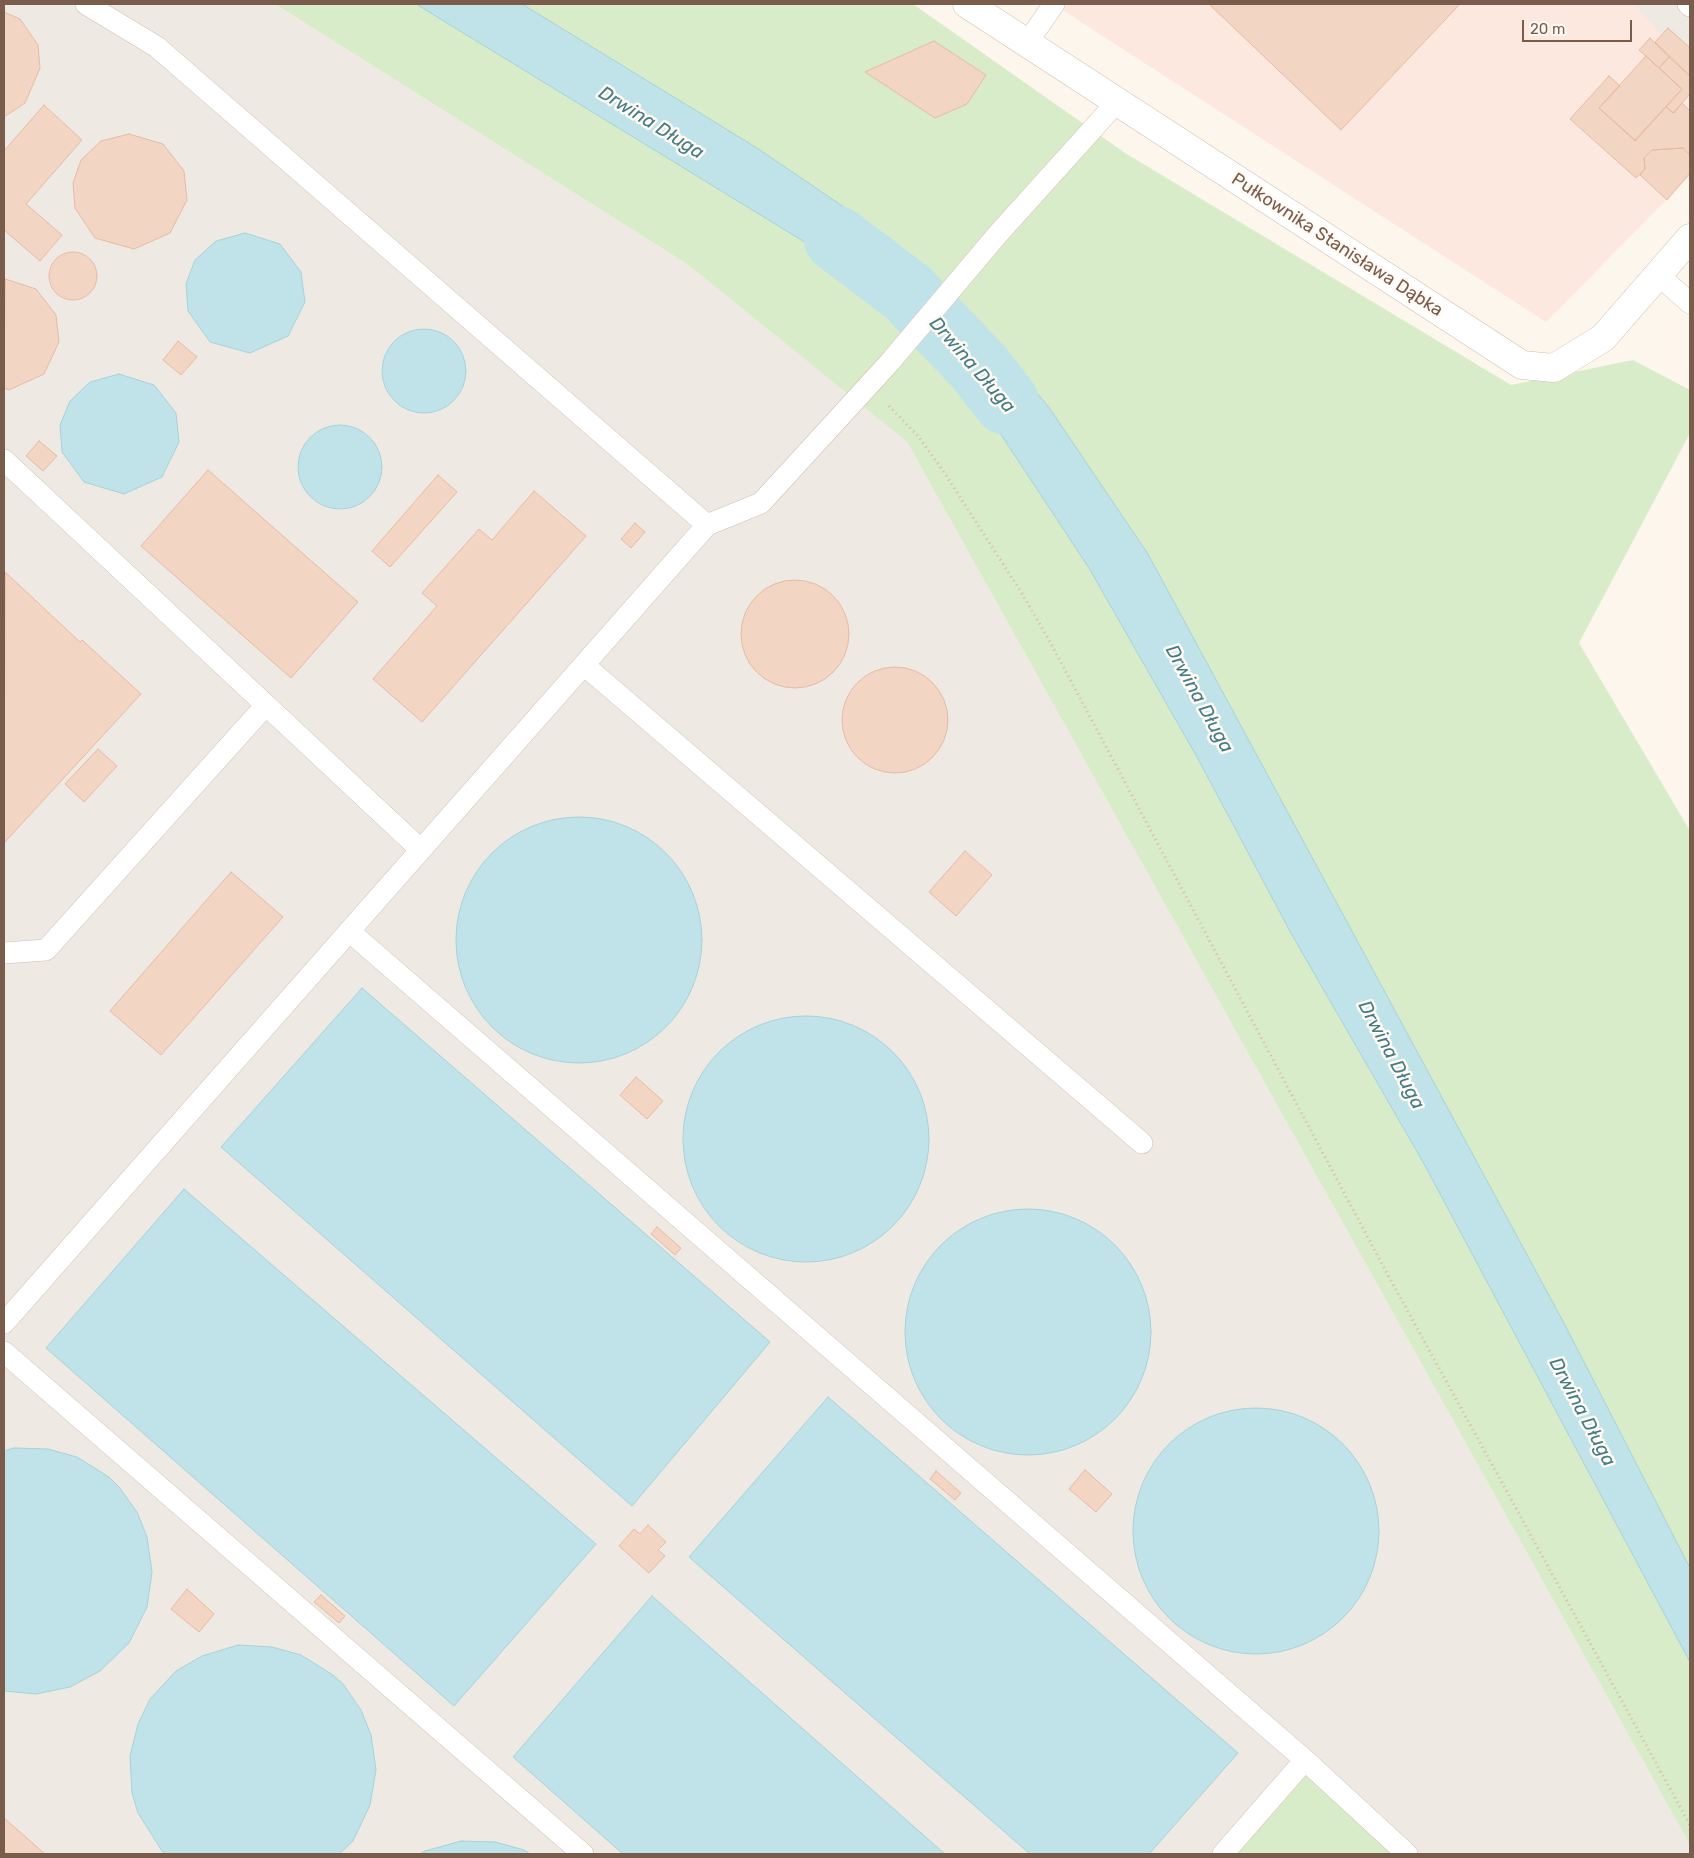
<!DOCTYPE html>
<html>
<head>
<meta charset="utf-8">
<style>
  body { margin:0 }
  #map { position:relative; width:1694px; height:1858px; overflow:hidden; background:#fdf6ec; font-family:Rubik,sans-serif }
  canvas { display:block }
  .frame { position:absolute; inset:0; border:5px solid #7a5c4d; pointer-events:none }
  .scale { position:absolute; left:1522px; top:20px; width:110px; height:22px; box-sizing:border-box; border:2px solid #7a5c4d; border-top:0; padding-left:6px; font-size:15px; line-height:18px; white-space:nowrap; color:#7a5c4d; -webkit-text-stroke:4px #fffaf3; paint-order:stroke }
</style>
</head>
<body>
<div id="map">
<canvas width="1694" height="1858"></canvas>
<div class="frame"></div>
<div class="scale">20 m</div>
</div>
<script>
const context = document.querySelector('canvas').getContext('2d');
context.lineJoin = 'round';
function fill(path, color) {
  context.fillStyle = color;
  context.fill(path, 'evenodd');
}
function poly(rows) {
  const path = new Path2D();
  for (const r of rows) {
    if (r.length === 3) {
      path.moveTo(r[0] + r[2], r[1]);
      path.arc(r[0], r[1], r[2], 0, 2 * Math.PI);
      continue;
    }
    path.moveTo(r[0], r[1]);
    for (let i = 2; i < r.length; i += 2) path.lineTo(r[i], r[i + 1]);
  }
  return path;
}
function trace(path, color, width, dash) {
  context.strokeStyle = color;
  context.lineWidth = width;
  context.lineCap = dash ? 'butt' : 'round';
  context.setLineDash(dash || []);
  context.stroke(path);
}
function label(font, color, halo, rows, align = 'center') {
  context.font = font + ' Rubik,sans-serif';
  context.lineWidth = 5;
  context.setLineDash([]);
  context.textBaseline = 'middle';
  context.strokeStyle = halo;
  context.fillStyle = color;
  for (const [text, x, y, turn = 0] of rows) {
    context.save();
    context.translate(x, y);
    context.rotate((+turn || 0) * Math.PI / 180);
    context.textAlign = isNaN(turn) ? turn : align;
    if (halo) context.strokeText(text, 0, 0);
    context.fillText(text, 0, 0);
    context.restore();
  }
}
fill(poly([
  [1053,4,1633,4,1690,63,1690,176,1546,322]
]), '#fde8e0');
fill(poly([
  [4,4,275,4,687,264,907,442,1690,1845,1690,1854,4,1854],
  [1633,4,1690,4,1690,63,1659,32]
]), '#efe9e4');
fill(poly([
  [275,4,913,4,1125,153,1511,385,1633,360,1690,390,1690,433,1579,643,1690,831,1690,1845,907,442,687,264],
  [1309,1772,1401,1854,1230,1854]
]), '#d8ecc9');
const water = poly([
  [416,4,522,4,757,148,891,239,929,277,891,310,803,241,416,4],
  [245,233,280,244,301,272,305,302,288,336,250,353,210,342,188,311,186,284,195,260,216,241,245,233],
  [963,313,989,334,1050,409,1148,554,1565,1325,1690,1568,1690,1662,1423,1162,1292,935,1197,757,1089,568,965,380,931,352,963,313],
  [424,371,42],
  [119,374,154,385,176,413,179,442,162,477,124,494,84,482,62,452,60,425,70,401,90,382,119,374],
  [340,467,42],
  [579,940,123],
  [362,988,770,1342,632,1506,221,1147,362,988],
  [806,1139,123],
  [184,1189,596,1544,454,1706,46,1348,184,1189],
  [1028,1332,123],
  [828,1397,1238,1753,1149,1854,1030,1854,689,1557,828,1397],
  [1256,1531,123],
  [14,1448,48,1449,77,1457,109,1477,119,1487,137,1512,147,1537,152,1572,147,1607,129,1643,100,1671,70,1687,36,1694,4,1691,4,1451,14,1448],
  [652,1596,945,1854,623,1854,513,1757,652,1596],
  [238,1645,272,1647,301,1655,333,1675,343,1684,361,1710,371,1735,376,1770,370,1805,353,1841,339,1854,164,1854,138,1813,132,1793,130,1756,138,1724,150,1699,176,1671,202,1656,238,1645],
  [461,1841,495,1842,524,1850,530,1854,420,1854,425,1851,461,1841]
]);
fill(water, '#bfe3e8');
trace(water, '#a5d3da', 1);
trace(poly([
  [837,239,907,292,979,367,1006,402]
]), '#bfe3e8', 66);
const building = poly([
  [1209,4,1460,4,1341,130,1209,4],
  [4,12,20,19,38,45,40,68,25,103,4,117,4,12],
  [1668,28,1690,48,1690,76,1655,42,1668,28],
  [1650,38,1669,57,1659,68,1639,50,1650,38],
  [934,41,986,75,967,104,935,118,865,72,934,41],
  [1646,56,1682,89,1635,140,1599,108,1646,56],
  [1669,57,1690,76,1690,94,1673,113,1666,107,1682,89,1659,68,1669,57],
  [1609,76,1620,86,1599,108,1635,141,1666,107,1674,113,1682,103,1690,111,1690,155,1683,148,1652,150,1644,158,1645,169,1636,178,1570,119,1609,76],
  [44,105,82,140,26,204,62,235,40,261,4,230,4,151,44,105],
  [129,134,163,144,184,171,187,200,170,233,134,249,95,238,75,208,73,183,81,160,101,141,129,134],
  [1683,148,1690,155,1690,173,1667,200,1640,175,1645,169,1644,158,1652,150,1683,148],
  [73,276,24],
  [5,279,36,289,56,315,59,342,44,374,9,390,4,388,5,279],
  [178,341,197,357,181,375,163,360,178,341],
  [39,441,57,456,43,471,26,456,39,441],
  [208,470,358,602,291,678,141,546,208,470],
  [438,475,457,492,390,567,372,551,438,475],
  [534,491,586,536,422,722,373,679,437,606,422,593,479,529,492,540,534,491],
  [635,523,645,532,631,548,621,539,635,523],
  [5,572,80,642,82,640,141,694,4,843,5,572],
  [795,634,54],
  [895,720,53],
  [98,749,117,766,84,802,65,784,98,749],
  [965,851,992,875,956,916,929,892,965,851],
  [231,872,283,917,161,1055,110,1011,231,872],
  [636,1077,663,1101,647,1119,620,1095,636,1077],
  [657,1227,681,1248,675,1255,651,1234,657,1227],
  [1085,1470,1112,1494,1096,1512,1069,1489,1085,1470],
  [936,1471,961,1493,955,1500,930,1479,936,1471],
  [648,1525,666,1542,658,1550,665,1556,649,1573,619,1546,634,1529,640,1534,648,1525],
  [187,1589,214,1614,199,1632,171,1609,187,1589],
  [321,1595,345,1616,339,1623,314,1602,321,1595],
  [4,1818,45,1854,4,1854,4,1818]
]);
fill(building, '#f3d5c3');
trace(building, '#e6bba3', 1);
const service = poly([
  [1688,4,1690,6],
  [1027,43,1054,4],
  [1658,275,1690,303],
  [4,460,421,850],
  [707,525,761,503,890,362,998,234,1117,102],
  [584,665,1142,1143],
  [349,931,1305,1760,1223,1854],
  [4,953,46,950,266,705],
  [4,1323,707,525,157,47,86,4],
  [4,1352,583,1854],
  [1305,1760,1407,1854]
]);
const minor = poly([
  [967,4,1522,365,1554,368,1603,338,1690,238]
]);
trace(service, '#d1beb0', 22);
trace(minor, '#d1beb0', 29);
trace(poly([
  [889,406,918,436,942,469,1021,592,1049,640,1389,1277,1690,1825]
]), '#d9b8a5', 3, [1, 4]);
trace(service, '#fff', 21);
trace(minor, '#fff', 28);
label('18px', '#7a5c4d', '#fffaf3', [
  ["Pułkownika Stanisława Dąbka",1337,245,33]
]);
label('italic 19px', '#437c86', '#fffaf3', [
  ["Drwina Długa",651,123,32],
  ["Drwina Długa",972,365,49],
  ["Drwina Długa",1199,699,61],
  ["Drwina Długa",1391,1055,62],
  ["Drwina Długa",1582,1412,62]
]);
</script>
</body>
</html>
